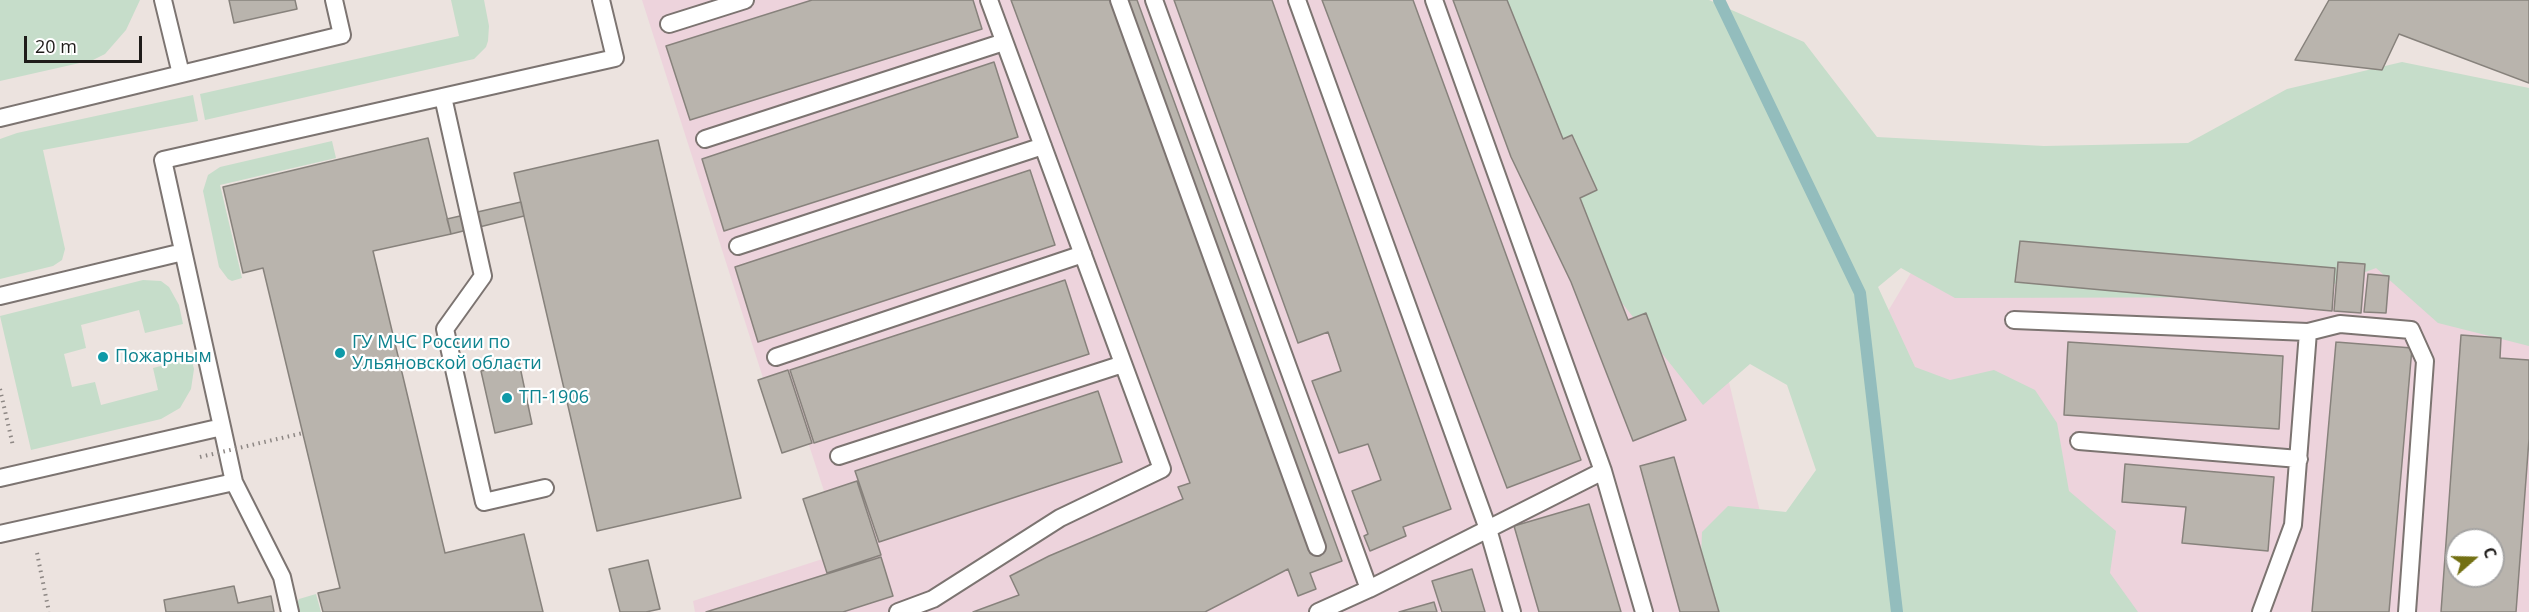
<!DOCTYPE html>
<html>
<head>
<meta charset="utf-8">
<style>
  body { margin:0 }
  #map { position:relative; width:2529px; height:612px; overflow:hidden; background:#ece3df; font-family:"Open Sans",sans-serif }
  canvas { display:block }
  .north { position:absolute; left:2445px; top:528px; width:60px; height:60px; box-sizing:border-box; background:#fff; border:2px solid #a5a4a3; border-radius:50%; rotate:70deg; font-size:16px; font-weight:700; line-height:24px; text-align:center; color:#1f1c1a }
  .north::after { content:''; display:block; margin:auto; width:21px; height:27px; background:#737013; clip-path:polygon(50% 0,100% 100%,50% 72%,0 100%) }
  .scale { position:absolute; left:24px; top:36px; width:118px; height:27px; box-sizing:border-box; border:3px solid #1f1c1a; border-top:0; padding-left:8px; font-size:18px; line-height:21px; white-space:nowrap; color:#1f1c1a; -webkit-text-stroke:4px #fff; paint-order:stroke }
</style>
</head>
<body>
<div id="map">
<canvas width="2529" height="612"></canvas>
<div class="north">С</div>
<div class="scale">20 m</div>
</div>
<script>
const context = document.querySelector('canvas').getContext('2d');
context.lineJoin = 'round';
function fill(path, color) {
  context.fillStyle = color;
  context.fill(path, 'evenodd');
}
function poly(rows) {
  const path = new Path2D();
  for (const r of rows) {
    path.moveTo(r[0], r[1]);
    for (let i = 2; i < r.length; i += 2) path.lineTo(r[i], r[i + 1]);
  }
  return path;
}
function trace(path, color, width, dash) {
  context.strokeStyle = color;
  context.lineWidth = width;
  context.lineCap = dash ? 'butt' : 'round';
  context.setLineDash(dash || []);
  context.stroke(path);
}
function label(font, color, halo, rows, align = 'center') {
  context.font = font + ' "Open Sans",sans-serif';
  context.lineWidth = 4.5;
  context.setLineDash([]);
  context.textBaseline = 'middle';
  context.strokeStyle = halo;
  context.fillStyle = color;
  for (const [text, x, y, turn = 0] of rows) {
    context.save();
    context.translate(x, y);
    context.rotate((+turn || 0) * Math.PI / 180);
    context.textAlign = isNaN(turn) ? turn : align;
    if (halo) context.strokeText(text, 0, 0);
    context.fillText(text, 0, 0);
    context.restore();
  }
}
fill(poly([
  [642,0,1545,0,1717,332,1784,612,695,612,693,601,844,552,786,375,764,381],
  [1951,206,2529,220,2529,612,1914,612,1848,378],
  [2457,540,2493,540,2493,576,2457,576]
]), '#edd3dc');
fill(poly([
  [0,0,140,0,126,30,105,54,93,60,0,81],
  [451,0,484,0,489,26,488,41,486,47,474,59,205,120,200,94,459,36],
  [1494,0,1709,0,1804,42,1877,137,2044,146,2188,143,2287,89,2402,62,2529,88,2529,346,2438,323,2376,268,2300,297,1955,298,1901,268,1878,287,1915,367,1950,380,1994,370,2035,390,2057,423,2069,491,2116,531,2110,573,2138,612,1699,612,1702,532,1728,506,1786,512,1816,470,1787,385,1750,364,1703,405,1618,298],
  [193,95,198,121,43,150,65,249,62,260,53,266,0,279,0,139,17,133],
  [332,141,336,158,220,185,242,278,232,281,228,279,219,267,203,191,208,175,220,167],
  [143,280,161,281,169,287,179,305,183,324,145,333,139,310,81,325,86,348,64,354,72,387,95,382,101,405,158,390,153,368,191,358,194,369,191,389,180,408,161,419,31,450,0,316],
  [316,594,321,612,297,612,296,606,299,599]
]), '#c6ddca');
trace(poly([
  [1719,0,1860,293,1897,612]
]), '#93bdbd', 12);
const building = poly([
  [229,0,295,0,297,9,234,23,229,0],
  [812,0,973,0,982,29,690,120,666,46,812,0],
  [1011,0,1137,0,1342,561,1310,573,1316,589,1298,596,1288,569,1205,612,973,612,1019,595,1010,576,1049,556,1183,499,1178,487,1190,483,1011,0],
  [1174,0,1272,0,1451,509,1403,527,1406,536,1370,551,1364,536,1368,534,1352,491,1381,480,1368,444,1339,453,1312,381,1341,371,1328,332,1298,343,1174,0],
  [1322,0,1413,0,1581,460,1507,488,1322,0],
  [1453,0,1507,0,1563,139,1572,135,1597,190,1580,198,1628,320,1646,313,1686,420,1633,441,1571,282,1511,157,1453,0],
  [2329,0,2529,0,2529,83,2399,34,2382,70,2295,60,2329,0],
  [994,62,1018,137,724,231,702,159,994,62],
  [428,138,451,234,373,251,445,553,524,534,543,612,323,612,318,593,340,588,263,268,243,273,223,187,428,138],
  [658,140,741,498,597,531,514,173,658,140],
  [1030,170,1055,245,758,342,735,267,1030,170],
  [521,202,524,216,451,234,447,219,521,202],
  [2020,241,2335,268,2332,311,2015,282,2020,241],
  [2338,262,2365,264,2361,313,2334,311,2338,262],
  [2368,274,2389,276,2386,313,2364,312,2368,274],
  [1065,280,1089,354,814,443,790,370,1065,280],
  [2461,335,2501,338,2500,358,2529,360,2529,439,2516,612,2441,612,2461,335],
  [2457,540,2493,540,2493,576,2457,576,2457,540],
  [2068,342,2283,356,2279,429,2064,415,2068,342],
  [2336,342,2412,348,2389,612,2312,612,2336,342],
  [519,362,532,424,495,433,481,371,519,362],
  [788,370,812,443,782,453,758,380,788,370],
  [1098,391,1122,462,879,542,855,471,1098,391],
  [1674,457,1719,612,1680,612,1640,466,1674,457],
  [2125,464,2274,477,2268,551,2182,543,2186,507,2122,502,2125,464],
  [857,481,881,555,827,573,803,499,857,481],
  [1589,504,1621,612,1539,612,1514,526,1589,504],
  [881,557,893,596,843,612,706,612,881,557],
  [648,560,660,609,646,612,620,612,609,569,648,560],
  [1472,569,1485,612,1442,612,1432,581,1472,569],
  [234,586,238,603,271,596,274,612,166,612,164,600,234,586],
  [1434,602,1437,612,1399,612,1434,602]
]);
fill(building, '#b9b4ad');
trace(building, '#87827c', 1.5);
const service = poly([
  [163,0,181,74],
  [1119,0,1317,547],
  [1154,0,1369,589],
  [1297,0,1488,529,1512,612],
  [1434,0,1603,471,1644,612],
  [669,24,745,0],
  [443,97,483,276,445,329,484,502,545,488],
  [0,118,342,35,334,0],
  [705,139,1004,42],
  [738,246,1043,146],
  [0,296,183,252],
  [2014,320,2308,332,2293,525,2261,612],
  [2308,332,2340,324,2411,330,2425,361,2407,612],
  [776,357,1083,254],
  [222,427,234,482],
  [2079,441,2299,459],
  [839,456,1123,364],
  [0,478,222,427,163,160,615,58,601,0],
  [0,534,234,482,282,577,290,612],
  [898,612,933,599,1060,518,1162,469,989,0],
  [1318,612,1369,589,1603,471]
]);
trace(service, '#7c7471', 20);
trace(poly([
  [0,389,13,446],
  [37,553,49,612]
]), '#8d8784', 4, [1.5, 4.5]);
trace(service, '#fff', 16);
trace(poly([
  [200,457,303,433]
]), '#8d8784', 4, [1.5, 4.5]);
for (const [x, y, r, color] of [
  [340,353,6,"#0f9aa8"],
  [103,357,6,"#0f9aa8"],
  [507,398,6,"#0f9aa8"]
]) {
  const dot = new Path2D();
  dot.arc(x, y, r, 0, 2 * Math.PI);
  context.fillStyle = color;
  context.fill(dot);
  trace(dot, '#fff', 2);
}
label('18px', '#0d838f', '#fff', [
  ["ГУ МЧС России по",352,343],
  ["Ульяновской области",352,364],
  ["Пожарным",115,357],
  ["ТП-1906",519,398]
], 'left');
</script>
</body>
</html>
